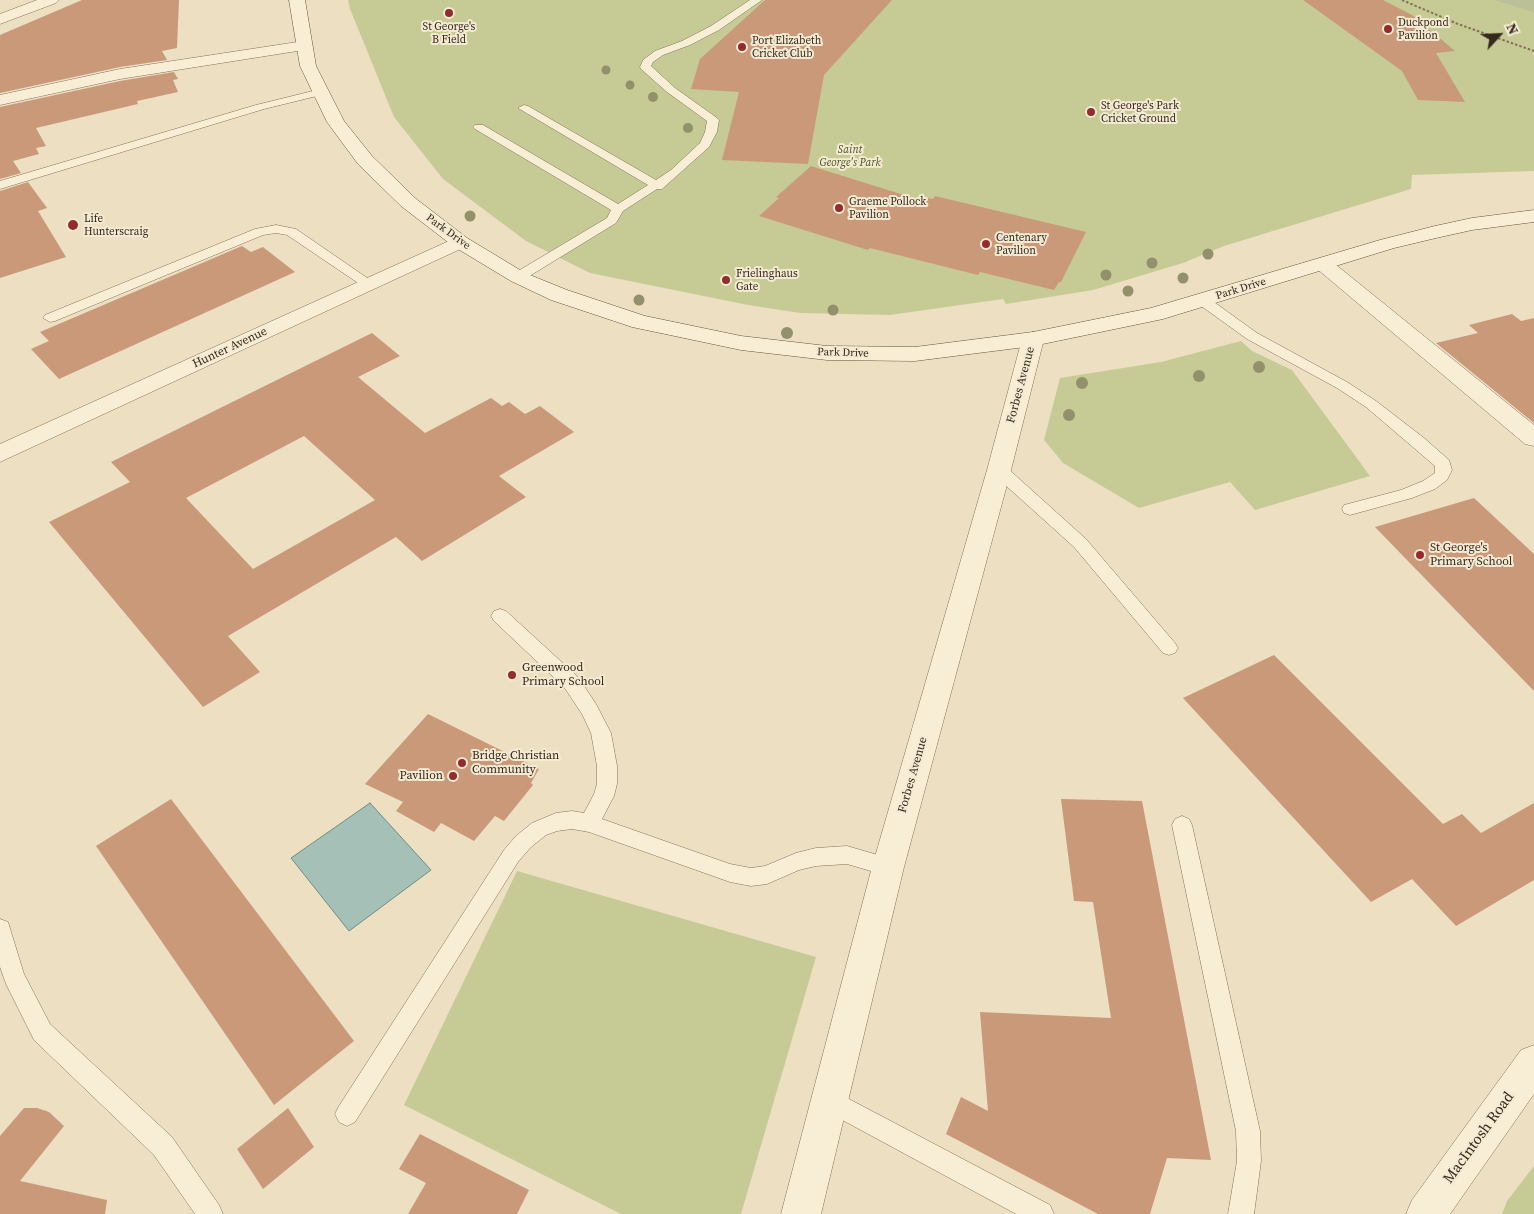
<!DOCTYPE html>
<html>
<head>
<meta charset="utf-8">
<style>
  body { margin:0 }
  #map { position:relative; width:1534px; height:1214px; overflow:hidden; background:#eddfc2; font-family:"Source Serif 4",serif }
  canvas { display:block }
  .north { position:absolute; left:1474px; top:10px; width:50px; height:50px; -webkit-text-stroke:4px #f4ead2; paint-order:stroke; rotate:65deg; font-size:14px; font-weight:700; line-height:20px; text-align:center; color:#36291e }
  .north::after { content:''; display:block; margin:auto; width:18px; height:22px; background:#36291e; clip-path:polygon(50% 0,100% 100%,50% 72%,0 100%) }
</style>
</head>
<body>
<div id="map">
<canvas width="1534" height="1214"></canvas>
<div class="north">N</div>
</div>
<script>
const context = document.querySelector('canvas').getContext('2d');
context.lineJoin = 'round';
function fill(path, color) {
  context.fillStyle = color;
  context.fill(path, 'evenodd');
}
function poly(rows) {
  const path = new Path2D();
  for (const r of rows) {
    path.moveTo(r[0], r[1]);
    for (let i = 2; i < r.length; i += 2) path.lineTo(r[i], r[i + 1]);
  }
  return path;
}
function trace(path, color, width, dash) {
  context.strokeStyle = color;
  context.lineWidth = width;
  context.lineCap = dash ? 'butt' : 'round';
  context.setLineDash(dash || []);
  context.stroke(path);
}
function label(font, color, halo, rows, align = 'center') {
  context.font = font + ' "Source Serif 4",serif';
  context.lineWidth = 4;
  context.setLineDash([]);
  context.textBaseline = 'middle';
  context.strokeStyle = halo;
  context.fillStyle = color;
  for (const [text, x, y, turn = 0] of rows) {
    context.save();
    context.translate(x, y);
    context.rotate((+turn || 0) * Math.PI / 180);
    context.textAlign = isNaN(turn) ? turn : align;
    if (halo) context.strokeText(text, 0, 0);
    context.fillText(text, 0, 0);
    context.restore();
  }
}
fill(poly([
  [348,0,1493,0,1534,13,1534,171,1412,175,1411,189,1224,246,1183,263,1093,290,1006,304,1003,299,890,315,800,313,748,305,590,273,526,241,443,179,394,117,350,9],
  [1241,341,1252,351,1292,370,1370,476,1255,510,1230,482,1139,508,1063,463,1044,440,1060,378,1161,362],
  [517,871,816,957,741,1214,621,1214,404,1105],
  [1534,1166,1534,1214,1502,1214,1507,1201]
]), '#c6cb96');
fill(poly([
  [1493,0,1534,0,1534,13]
]), '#bbc096');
const water = poly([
  [370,803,431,870,349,931,291,858,370,803]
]);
fill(water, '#a4c0b7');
trace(water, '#6c8d84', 1);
fill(poly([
  [82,0,179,0,177,48,162,51,167,60,120,67,0,93,0,35],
  [765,0,892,0,824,75,808,164,722,160,739,92,691,89,700,59],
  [1303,0,1383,0,1412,15,1455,51,1436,53,1465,102,1418,100,1402,71],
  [174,72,178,79,173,80,178,92,137,101,138,104,36,128,46,146,36,148,39,154,13,161,21,173,0,179,0,107,120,81],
  [811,166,920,200,922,197,933,199,935,196,1086,232,1061,282,1059,282,1054,290,980,272,978,275,870,248,868,250,759,216,779,198,776,197],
  [28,182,47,208,38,211,66,257,0,278,0,191],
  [242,246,251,252,263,247,295,272,59,379,31,349,49,341,40,332],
  [1512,314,1521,321,1534,318,1534,423,1436,343,1478,333,1469,325],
  [372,333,400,356,358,377,425,433,491,398,502,406,509,402,525,414,540,406,574,432,499,476,526,497,422,561,396,537,228,636,260,672,203,707,49,522,130,482,111,462],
  [304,436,375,500,253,569,186,498],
  [1474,498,1534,554,1534,691,1375,527],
  [1274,655,1443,824,1462,814,1481,833,1534,803,1534,880,1456,926,1412,879,1371,902,1183,698],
  [428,714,539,769,531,783,533,785,504,821,495,816,474,841,441,823,434,832,396,811,403,802,365,784],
  [171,799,354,1041,274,1105,96,846],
  [1061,799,1142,801,1211,1160,1167,1158,1150,1214,1098,1214,946,1134,961,1097,988,1111,980,1012,1111,1018,1093,902,1074,901],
  [24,1108,37,1108,49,1112,64,1126,20,1181,107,1200,105,1214,0,1214,0,1136],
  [288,1108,314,1147,263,1189,237,1149],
  [420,1134,529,1190,517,1214,408,1214,426,1183,399,1169]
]), '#ca9979');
const lane = poly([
  [750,0,762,0,719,30,690,45,663,55,653,62,651,66,675,88,717,118,719,120,717,132,709,147,662,189,657,189,623,211,616,223,523,280,513,280,511,277,513,274,607,218,611,210,475,129,473,127,475,125,483,125,618,204,648,185,518,108,524,105,528,106,656,180,671,170,700,143,705,132,707,121,667,92,641,69,640,67,643,60,655,51,682,41,711,26,750,0],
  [321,89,325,90,326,92,325,94,264,109,0,189,0,181,256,105,321,89],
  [276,225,296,229,376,284,374,287,364,287,287,235,276,233,263,235,55,321,50,322,43,318,45,315,255,229,276,225],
  [1202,296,1207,297,1257,333,1347,382,1376,401,1424,438,1449,460,1452,470,1447,480,1435,489,1412,498,1350,515,1344,513,1342,509,1344,505,1401,490,1423,481,1435,473,1435,466,1366,407,1337,388,1247,339,1197,303,1195,300,1202,296],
  [999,465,1005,466,1086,539,1175,643,1178,648,1175,653,1169,655,1163,653,1074,547,993,474,991,470,993,466,999,465],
  [500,609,506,611,578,677,596,704,611,733,617,766,617,784,614,796,602,819,730,864,751,868,765,866,796,853,816,848,847,846,895,860,898,867,895,874,888,876,847,864,816,866,799,870,767,884,751,886,730,882,589,832,572,829,557,831,546,835,530,848,518,862,355,1122,347,1126,339,1122,335,1114,339,1106,504,850,516,836,532,823,556,813,572,811,584,813,594,794,597,784,597,766,591,733,582,714,564,687,494,621,491,616,494,611,500,609],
  [1182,816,1189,819,1192,825,1260,1131,1261,1161,1254,1214,1228,1214,1237,1161,1236,1131,1172,825,1175,819,1182,816],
  [0,919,8,922,24,974,50,1024,172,1137,219,1205,223,1214,195,1214,154,1155,34,1040,6,984,0,967,0,919],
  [830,1089,1050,1205,1054,1214,1016,1214,822,1109,818,1101,822,1093,830,1089]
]);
const street = poly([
  [37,0,59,0,56,3,0,24,0,14,37,0],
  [304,41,310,43,312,46,310,49,120,79,0,105,0,95,120,69,304,41],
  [460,236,467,238,470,242,467,246,0,462,0,444,460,236],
  [1323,258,1330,260,1534,425,1534,446,1525,444,1316,268,1313,264,1316,260,1323,258],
  [1033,332,1041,334,1044,339,1011,470,904,867,821,1214,781,1214,872,867,987,470,1022,339,1025,334,1033,332],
  [1534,1045,1534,1094,1450,1214,1406,1214,1412,1200,1521,1050,1534,1045]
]);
const secondary = poly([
  [289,0,305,0,316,66,344,121,372,156,415,198,467,238,525,273,567,290,645,316,741,336,827,346,915,347,1033,332,1151,308,1380,240,1435,226,1472,218,1534,210,1534,222,1472,230,1436,238,1394,248,1163,319,1033,346,915,361,827,360,741,350,632,327,551,300,511,281,453,246,401,206,358,164,327,122,300,66,289,0]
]);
trace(lane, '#86705a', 1);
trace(street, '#86705a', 1);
trace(secondary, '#68523d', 1);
trace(poly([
  [1402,0,1458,24,1534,51]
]), '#86705a', 2, [2.5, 2]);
fill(lane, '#f8edd5');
fill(street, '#f8edd5');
fill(secondary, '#f8edd5');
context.fillStyle = '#92916c';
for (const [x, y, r] of [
  [606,70,4.5],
  [630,85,4.5],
  [653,97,5],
  [688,128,5],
  [470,216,5.5],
  [1208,254,5.5],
  [1152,263,5.5],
  [1106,275,5.5],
  [1183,278,5.5],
  [1128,291,5.5],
  [639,300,5.5],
  [833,310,5.5],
  [787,333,6],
  [1259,367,6],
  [1199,376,6],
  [1082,383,6],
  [1069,415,6]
]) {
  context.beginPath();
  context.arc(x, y, r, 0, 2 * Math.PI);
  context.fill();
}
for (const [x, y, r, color] of [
  [449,13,5,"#942b2e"],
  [1388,29,5,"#942b2e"],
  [742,47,5,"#942b2e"],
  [1091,112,5,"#942b2e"],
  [839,208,5,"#942b2e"],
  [73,225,6,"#942b2e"],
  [986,244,5,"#942b2e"],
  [726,280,5,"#942b2e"],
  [1420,555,5,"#942b2e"],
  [512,675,5,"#942b2e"],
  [462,763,5,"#942b2e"],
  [453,776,5,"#942b2e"]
]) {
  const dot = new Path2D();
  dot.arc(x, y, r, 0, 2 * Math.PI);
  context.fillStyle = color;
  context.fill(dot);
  trace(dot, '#f4ead2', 2);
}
label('11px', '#36291e', '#f4ead2', [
  ["Duckpond",1398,23],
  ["Pavilion",1398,36],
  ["St George's",449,27,"center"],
  ["B Field",449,40,"center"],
  ["Port Elizabeth",752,41],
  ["Cricket Club",752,54],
  ["St George's Park",1101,106],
  ["Cricket Ground",1101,119],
  ["Graeme Pollock",849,202],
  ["Pavilion",849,215],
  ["Life",84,219],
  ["Hunterscraig",84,232],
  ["Centenary",996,238],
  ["Pavilion",996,251],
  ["Frielinghaus",736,274],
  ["Gate",736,287]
], 'left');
label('italic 11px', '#485225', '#f4ead2', [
  ["Saint",850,150],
  ["George's Park",850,163]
]);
label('11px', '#36291e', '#f4ead2', [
  ["Park Drive",448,232,36],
  ["Park Drive",1241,289,-17],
  ["Park Drive",843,353,2]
]);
label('12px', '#36291e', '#f4ead2', [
  ["Hunter Avenue",230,348,-25],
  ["Forbes Avenue",1021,385,-75],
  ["Forbes Avenue",913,775,-74]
]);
label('12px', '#36291e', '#f4ead2', [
  ["St George's",1430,548],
  ["Primary School",1430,562],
  ["Greenwood",522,668],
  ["Primary School",522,682],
  ["Bridge Christian",472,756],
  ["Community",472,770],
  ["Pavilion",443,776,"right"]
], 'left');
label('15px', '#36291e', '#f4ead2', [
  ["MacIntosh Road",1479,1138,-54]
]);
</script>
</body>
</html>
